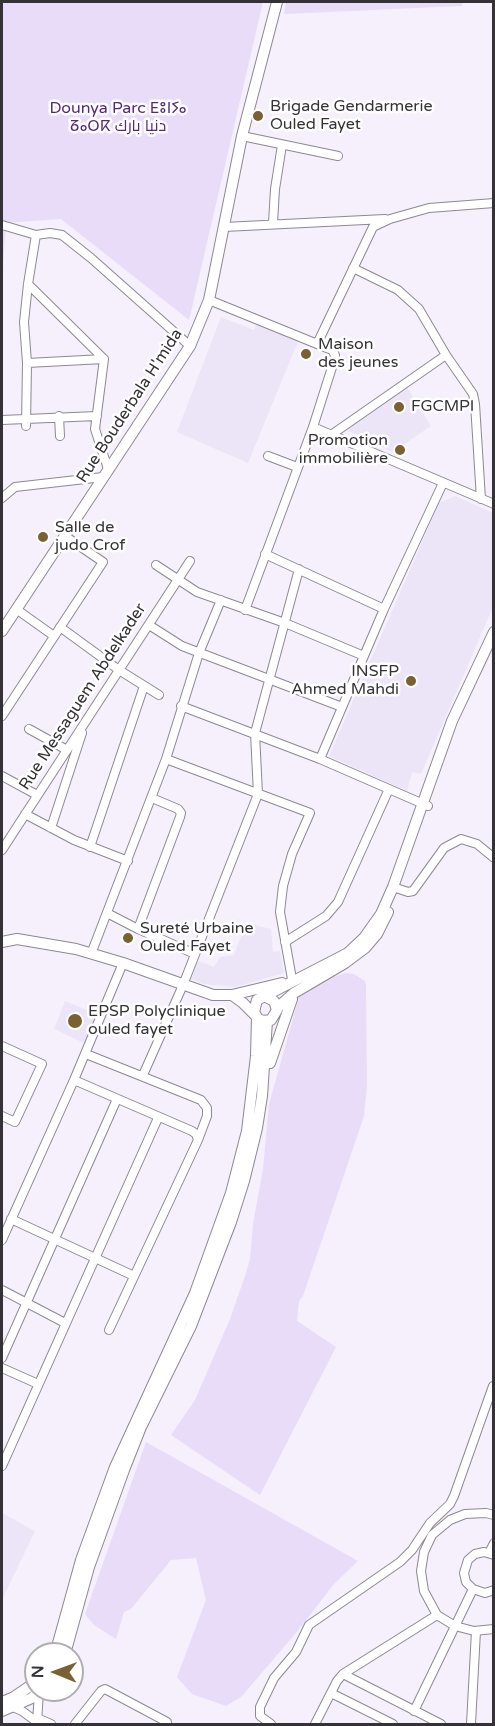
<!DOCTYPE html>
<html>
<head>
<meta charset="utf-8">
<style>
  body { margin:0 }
  #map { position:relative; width:495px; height:1726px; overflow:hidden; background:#f5f0fb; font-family:"Varela Round",sans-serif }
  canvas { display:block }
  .frame { position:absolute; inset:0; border:3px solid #343237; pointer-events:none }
  .north { position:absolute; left:24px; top:1642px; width:60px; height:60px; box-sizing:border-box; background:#fff; border:2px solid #aeadaf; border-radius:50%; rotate:271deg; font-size:16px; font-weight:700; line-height:24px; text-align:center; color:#343237 }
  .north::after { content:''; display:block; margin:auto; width:21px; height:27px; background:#7b6132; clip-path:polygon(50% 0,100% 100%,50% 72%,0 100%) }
</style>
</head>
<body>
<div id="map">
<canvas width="495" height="1726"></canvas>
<div class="frame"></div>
<div class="north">N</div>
</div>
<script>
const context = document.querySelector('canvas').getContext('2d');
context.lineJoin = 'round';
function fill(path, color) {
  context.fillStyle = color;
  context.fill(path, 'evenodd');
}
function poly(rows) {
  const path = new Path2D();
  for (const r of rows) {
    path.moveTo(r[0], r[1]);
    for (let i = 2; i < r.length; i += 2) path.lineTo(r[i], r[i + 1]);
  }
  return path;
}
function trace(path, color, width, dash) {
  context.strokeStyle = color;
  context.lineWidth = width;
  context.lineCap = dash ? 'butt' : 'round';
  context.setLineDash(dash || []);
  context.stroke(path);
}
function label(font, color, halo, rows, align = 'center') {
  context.font = font + ' "Varela Round",Cairo,"Noto Sans Tifinagh",sans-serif';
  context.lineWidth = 5;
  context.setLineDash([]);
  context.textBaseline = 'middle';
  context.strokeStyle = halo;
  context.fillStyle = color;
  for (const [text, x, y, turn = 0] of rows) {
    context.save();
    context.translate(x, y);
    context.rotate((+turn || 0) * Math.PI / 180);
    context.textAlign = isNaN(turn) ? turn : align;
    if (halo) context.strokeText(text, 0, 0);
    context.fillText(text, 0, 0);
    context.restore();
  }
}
fill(poly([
  [221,317,254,330,258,321,299,339,248,463,177,432],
  [407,387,431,426,393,452,344,429],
  [455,496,493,513,493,607,421,774,412,772,407,791,329,756,439,503],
  [246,923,271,929,273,952,280,951,284,973,235,987,203,984,191,979,198,961,214,967,220,957,234,955],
  [65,1001,97,1014,84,1043,54,1029],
  [2,1513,35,1531,2,1600]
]), '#ece5f7');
fill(poly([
  [2,2,263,2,189,320,61,219,6,223,2,280],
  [286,2,462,2,462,6,284,14],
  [346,973,354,974,365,981,366,985,367,1086,364,1116,303,1296,299,1301,297,1321,336,1347,260,1495,171,1435,195,1400,230,1319,246,1273,250,1259,253,1224,263,1169,269,1104,299,997,329,978],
  [146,1442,358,1561,334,1584,296,1633,241,1697,226,1706,192,1694,177,1677,206,1600,196,1558,171,1560,131,1609,124,1612,116,1639,94,1625,85,1614]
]), '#e8dcf9');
const minor = poly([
  [242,136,338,156],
  [273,223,275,189,282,145],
  [2,225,36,235],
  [224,227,385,219],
  [353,268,398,290,419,309,446,355],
  [28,284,104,359,95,429,108,469],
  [209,300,332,350,335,355,334,361,313,427,494,504],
  [317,344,373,227,390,219,429,208,494,203],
  [27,363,104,359],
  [59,416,60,436],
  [2,420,97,416],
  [26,426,27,363,24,322,28,284,36,235,50,233,62,235,91,258,190,346],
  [331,435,446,355,473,394,475,404,481,499],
  [268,456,297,467],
  [2,498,15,487,103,477],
  [265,554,384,609],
  [156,565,197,592,285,623,364,656],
  [16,609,54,636],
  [245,610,313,427],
  [149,625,182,646,342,707],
  [60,627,119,670,159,695],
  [181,706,320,759,428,806],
  [2,716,103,562,65,536],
  [29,729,67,750],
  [166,759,310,813,292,854,283,886,280,912,292,979],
  [320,759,384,609,443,483],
  [2,776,37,795],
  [25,814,74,840,128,861],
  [51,828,82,733],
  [90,847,144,686],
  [2,850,190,561],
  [393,887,408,892,413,891,444,848,461,839,477,844,494,858],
  [107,913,138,929,195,954],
  [138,929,180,817,181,813,178,809,152,798],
  [285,942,326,916,338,902,389,789],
  [91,954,166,759,199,653,221,600],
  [2,1046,42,1064,15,1122,2,1116],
  [86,1054,201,1100,207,1108,207,1116,198,1140],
  [143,1075,183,985,258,794,255,733,299,569],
  [74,1080,192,1131,196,1134,198,1140,109,1330],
  [11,1219,134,1276],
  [2,1240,74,1080,123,963],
  [2,1290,65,1323],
  [2,1358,117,1099],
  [2,1368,38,1384],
  [2,1466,158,1118],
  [494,1515,486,1513,465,1514,450,1520,432,1535,424,1552,421,1571,424,1591,437,1615,455,1626,474,1631,494,1629],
  [489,1553,494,1543],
  [494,1555,484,1552,475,1554,468,1560,464,1573,466,1582,473,1589,485,1593,494,1590],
  [343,1674,441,1724],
  [331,1693,393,1724],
  [13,1707,22,1711,37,1722,39,1692],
  [414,1711,473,1589],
  [37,1718,51,1724],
  [75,1724,101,1691,105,1689,167,1722,167,1724],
  [271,1724,260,1716,260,1707,274,1678,296,1652,309,1625,400,1562,412,1550,430,1523,450,1504,454,1496,493,1386],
  [315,1724,337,1681,343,1674,437,1615],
  [471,1724,476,1631]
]);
const major = poly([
  [2,631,190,346,209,300,242,136,277,2],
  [2,942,17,939,76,949,123,963,213,995,232,995,282,983],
  [235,995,232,995,243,1003,256,1016],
  [266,997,274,1001,277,1010,271,1020,263,1021,258,1019,254,1012,257,1000,348,953,364,938,381,914,393,887,452,721,494,632],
  [277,1008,294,993,345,963,365,948,377,934,388,912],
  [270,1063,292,999],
  [55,1654,81,1560,115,1467,195,1293,231,1193,247,1131,256,1056,257,1017],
  [65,1654,89,1567,124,1470,141,1427,191,1326,231,1222,244,1181,257,1128,262,1096,267,1021],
  [2,1702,14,1697,36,1682],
  [2,1711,32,1698,41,1690]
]);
trace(minor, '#8d8892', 10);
trace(major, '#8d8892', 12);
trace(minor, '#fff', 8);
trace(major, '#fff', 10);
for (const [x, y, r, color] of [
  [258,116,6,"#7b6132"],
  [306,354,6,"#7b6132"],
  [399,407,6,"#7b6132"],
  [400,450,6,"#7b6132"],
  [43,537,6,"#7b6132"],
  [411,681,6,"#7b6132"],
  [128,938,6,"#7b6132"],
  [75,1021,8,"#7b6132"]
]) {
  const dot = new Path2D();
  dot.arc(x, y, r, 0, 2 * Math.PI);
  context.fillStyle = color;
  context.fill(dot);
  trace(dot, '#fff', 2);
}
label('16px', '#343237', '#fff', [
  ["Brigade Gendarmerie",270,107],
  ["Ouled Fayet",270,125],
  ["Maison",318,345],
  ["des jeunes",318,363],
  ["FGCMPI",411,407],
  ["Promotion",388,441,"right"],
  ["immobilière",388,459,"right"],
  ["Salle de",55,528],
  ["judo Crof",55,546],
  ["INSFP",399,672,"right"],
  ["Ahmed Mahdi",399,690,"right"],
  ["Sureté Urbaine",140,929],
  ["Ouled Fayet",140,947],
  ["EPSP Polyclinique",88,1012],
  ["ouled fayet",88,1030]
], 'left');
label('16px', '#54297c', '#fff', [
  ["Dounya Parc ⴹⵓⵏⵢⴰ",118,109],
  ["ⵒⴰⵔⴽ دنيا بارك",118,127]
]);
label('16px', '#343237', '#fff', [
  ["Rue Bouderbala H'mida",130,406,-57],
  ["Rue Messaguem Abdelkader",83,697,-57]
]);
</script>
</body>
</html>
